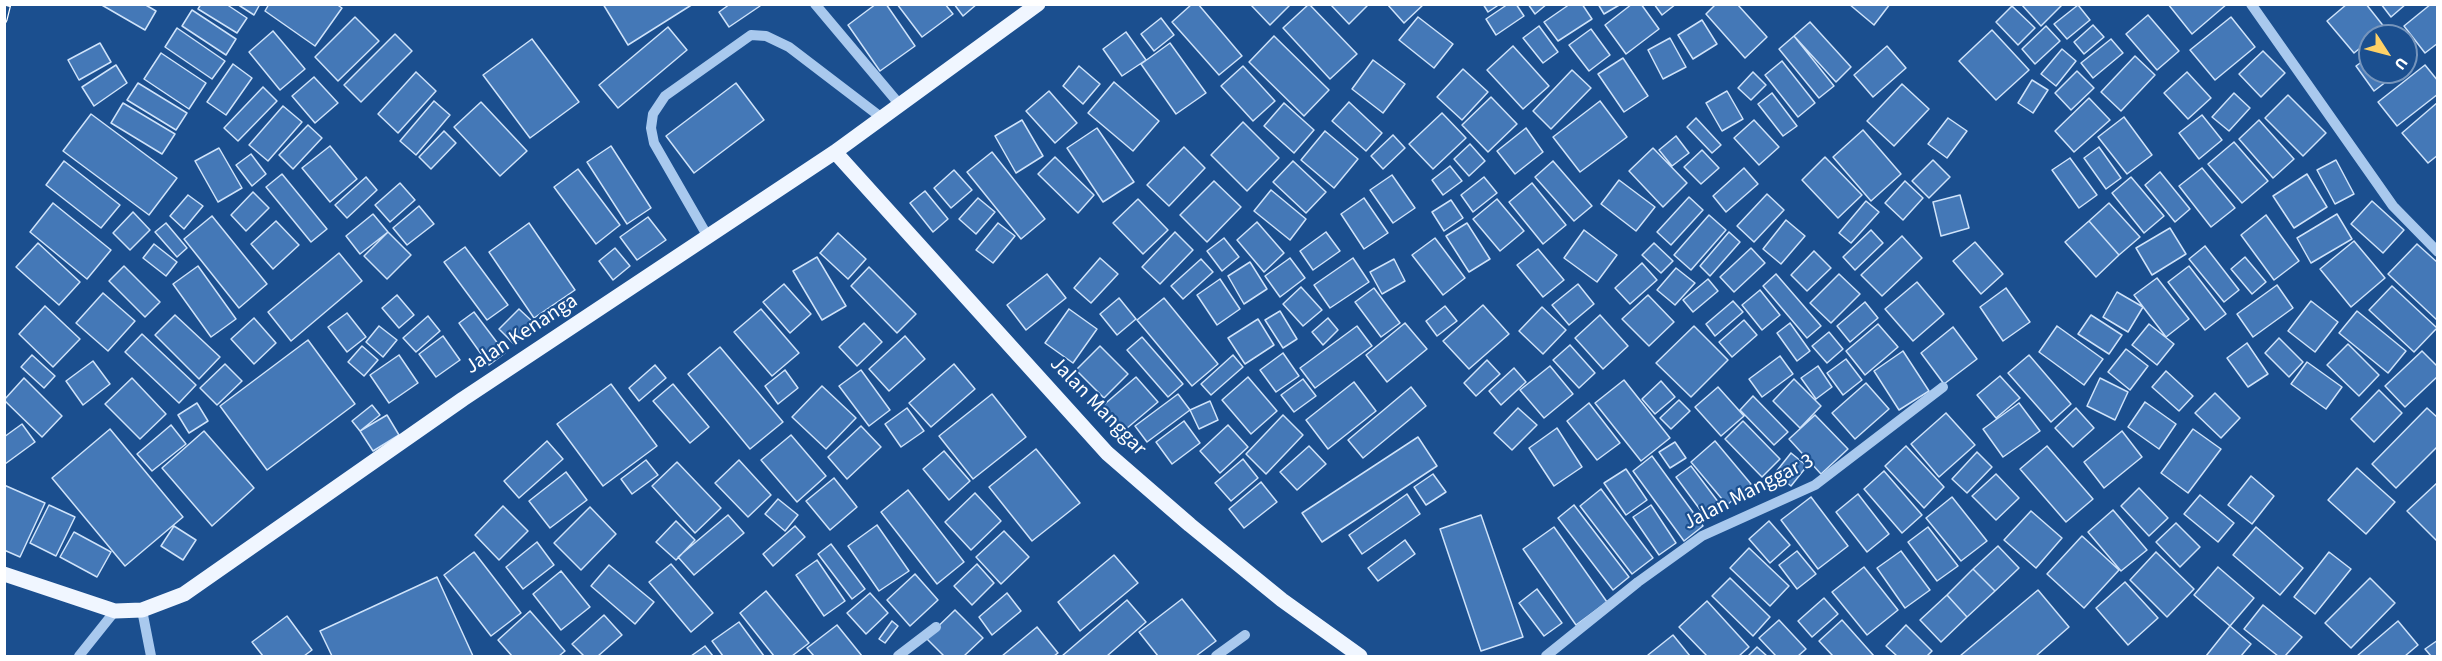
<!DOCTYPE html>
<html>
<head>
<meta charset="utf-8">
<style>
  body { margin:0 }
  #map { position:relative; width:2442px; height:661px; overflow:hidden; background:#1b4f8f; font-family:"Source Sans 3",sans-serif }
  canvas { display:block }
  .frame { position:absolute; inset:0; border:6px solid #fff; pointer-events:none }
  .north { position:absolute; left:2358px; top:24px; width:60px; height:60px; box-sizing:border-box; background:#1b4f8f; border:2px solid #7695bc; border-radius:50%; rotate:126deg; font-size:16px; font-weight:700; line-height:24px; text-align:center; color:#fff }
  .north::after { content:''; display:block; margin:auto; width:21px; height:27px; background:#ffd166; clip-path:polygon(50% 0,100% 100%,50% 72%,0 100%) }
</style>
</head>
<body>
<div id="map">
<canvas width="2442" height="661"></canvas>
<div class="frame"></div>
<div class="north">U</div>
</div>
<script>
const context = document.querySelector('canvas').getContext('2d');
context.lineJoin = 'round';
function fill(path, color) {
  context.fillStyle = color;
  context.fill(path, 'evenodd');
}
function poly(rows) {
  const path = new Path2D();
  for (const r of rows) {
    path.moveTo(r[0], r[1]);
    for (let i = 2; i < r.length; i += 2) path.lineTo(r[i], r[i + 1]);
  }
  return path;
}
function trace(path, color, width, dash) {
  context.strokeStyle = color;
  context.lineWidth = width;
  context.lineCap = dash ? 'butt' : 'round';
  context.setLineDash(dash || []);
  context.stroke(path);
}
function label(font, color, halo, rows, align = 'center') {
  context.font = font + ' "Source Sans 3",sans-serif';
  context.lineWidth = 4.5;
  context.setLineDash([]);
  context.textBaseline = 'middle';
  context.strokeStyle = halo;
  context.fillStyle = color;
  for (const [text, x, y, turn = 0] of rows) {
    context.save();
    context.translate(x, y);
    context.rotate((+turn || 0) * Math.PI / 180);
    context.textAlign = isNaN(turn) ? turn : align;
    if (halo) context.strokeText(text, 0, 0);
    context.fillText(text, 0, 0);
    context.restore();
  }
}
const building = poly([
  [100,4,144,4,156,11,145,30,100,4],
  [201,4,226,4,247,18,237,33,198,9,201,4],
  [237,4,260,4,254,15,237,4],
  [269,4,336,4,342,8,315,46,265,11,269,4],
  [603,4,693,4,628,45,603,4],
  [730,4,759,4,760,6,729,27,719,12,730,4],
  [876,4,886,4,915,46,880,71,848,25,876,4],
  [897,4,945,4,953,14,922,37,897,4],
  [954,4,977,4,963,16,954,4],
  [1192,4,1198,4,1242,56,1219,75,1172,22,1192,4],
  [1250,4,1291,4,1270,25,1250,4],
  [1309,4,1357,54,1330,79,1283,28,1309,4],
  [1330,4,1369,4,1349,24,1330,4],
  [1387,4,1424,4,1404,23,1387,4],
  [1483,4,1500,4,1488,12,1483,4],
  [1508,4,1516,4,1524,16,1496,35,1486,19,1508,4],
  [1528,4,1547,4,1535,14,1528,4],
  [1570,4,1582,4,1592,19,1558,41,1544,22,1570,4],
  [1598,4,1621,4,1604,14,1598,4],
  [1632,4,1641,4,1659,29,1626,54,1605,25,1632,4],
  [1654,4,1676,4,1662,15,1654,4],
  [1716,4,1737,4,1767,37,1745,58,1706,14,1716,4],
  [1849,4,1890,4,1874,25,1849,4],
  [2021,4,2063,4,2041,26,2021,4],
  [2168,4,2227,4,2192,34,2168,4],
  [2347,4,2366,4,2385,28,2375,36,2370,36,2370,40,2354,53,2327,21,2347,4],
  [2381,4,2406,4,2391,17,2381,4],
  [2431,4,2438,4,2438,43,2425,53,2404,26,2431,4],
  [2078,5,2090,20,2067,39,2054,24,2078,5],
  [2012,6,2035,28,2018,45,1996,22,2012,6],
  [192,10,236,39,226,55,182,26,192,10],
  [2148,15,2179,51,2157,70,2126,34,2148,15],
  [355,17,379,41,338,81,315,57,355,17],
  [1418,17,1453,44,1434,68,1399,40,1418,17],
  [2231,17,2255,47,2215,80,2190,50,2231,17],
  [1161,18,1174,35,1154,51,1141,34,1161,18],
  [1702,20,1717,44,1693,59,1678,35,1702,20],
  [1810,22,1851,67,1836,82,1794,36,1810,22],
  [2093,25,2104,37,2084,54,2074,42,2093,25],
  [1539,26,1558,52,1543,63,1523,38,1539,26],
  [2046,26,2060,41,2035,64,2022,49,2046,26],
  [668,27,687,50,618,108,599,85,668,27],
  [177,28,225,61,212,79,165,47,177,28],
  [1591,29,1610,55,1589,71,1569,45,1591,29],
  [1992,30,2029,70,1996,100,1959,61,1992,30],
  [273,31,305,69,280,90,249,52,273,31],
  [1126,32,1146,60,1122,76,1103,49,1126,32],
  [395,34,412,51,361,102,344,85,395,34],
  [1274,36,1329,90,1304,116,1249,62,1274,36],
  [1794,36,1834,86,1819,98,1779,49,1794,36],
  [1670,38,1686,67,1663,79,1648,50,1670,38],
  [532,39,579,102,530,138,483,75,532,39],
  [2111,39,2123,53,2093,78,2081,63,2111,39],
  [100,43,111,62,79,80,68,60,100,43],
  [1170,43,1206,93,1176,114,1141,64,1170,43],
  [1513,46,1549,86,1523,109,1487,70,1513,46],
  [1887,46,1906,68,1873,97,1854,75,1887,46],
  [2062,49,2076,61,2056,86,2041,74,2062,49],
  [2263,51,2285,73,2261,97,2239,74,2263,51],
  [161,53,206,83,189,109,144,79,161,53],
  [2135,56,2155,75,2121,111,2101,92,2135,56],
  [2370,56,2370,72,2399,72,2374,91,2356,66,2370,56],
  [1623,58,1648,96,1624,112,1598,74,1623,58],
  [1373,60,1405,84,1383,113,1352,89,1373,60],
  [1782,61,1815,103,1798,117,1765,75,1782,61],
  [233,64,252,78,226,115,207,102,233,64],
  [116,65,127,83,94,106,82,87,116,65],
  [2425,65,2438,81,2438,94,2397,126,2378,102,2425,65],
  [1079,66,1100,84,1083,104,1063,86,1079,66],
  [1243,66,1275,101,1253,121,1221,86,1243,66],
  [1463,69,1488,92,1462,120,1437,97,1463,69],
  [1572,70,1591,88,1551,129,1533,111,1572,70],
  [2077,71,2094,88,2071,110,2055,93,2077,71],
  [416,72,436,91,398,133,378,114,416,72],
  [1753,72,1766,85,1751,100,1738,88,1753,72],
  [2187,72,2211,98,2188,119,2164,93,2187,72],
  [314,77,338,103,315,123,292,96,314,77],
  [2032,80,2048,90,2033,113,2018,103,2032,80],
  [1114,82,1159,121,1133,151,1088,113,1114,82],
  [138,83,187,113,176,130,127,100,138,83],
  [736,83,764,120,694,173,666,136,736,83],
  [1902,84,1929,109,1894,146,1867,121,1902,84],
  [263,87,277,101,238,141,224,128,263,87],
  [1049,91,1077,123,1055,143,1026,111,1049,91],
  [1727,91,1743,119,1722,131,1706,103,1727,91],
  [1772,93,1797,126,1783,136,1758,104,1772,93],
  [2234,93,2250,108,2229,131,2212,117,2234,93],
  [2288,95,2326,133,2303,156,2265,118,2288,95],
  [1491,97,1517,124,1488,152,1462,125,1491,97],
  [2089,98,2110,120,2074,152,2055,131,2089,98],
  [434,101,450,115,416,155,400,141,434,101],
  [1600,101,1627,137,1580,172,1553,137,1600,101],
  [481,102,527,151,500,176,454,127,481,102],
  [1349,102,1382,133,1366,151,1332,121,1349,102],
  [2438,102,2438,155,2428,163,2402,133,2438,102],
  [123,103,175,134,162,154,111,123,123,103],
  [1284,103,1314,130,1294,153,1264,126,1284,103],
  [283,106,302,122,268,161,249,145,283,106],
  [1442,113,1466,138,1433,169,1409,144,1442,113],
  [91,114,177,178,149,215,63,151,91,114],
  [2202,115,2222,140,2199,159,2179,133,2202,115],
  [2124,117,2152,155,2127,174,2098,137,2124,117],
  [1696,118,1721,145,1712,153,1687,127,1696,118],
  [1948,118,1967,131,1947,158,1928,144,1948,118],
  [1022,120,1043,156,1016,173,995,136,1022,120],
  [1754,120,1779,147,1759,165,1734,138,1754,120],
  [2259,120,2294,159,2273,178,2239,139,2259,120],
  [1243,122,1279,158,1247,191,1211,155,1243,122],
  [308,125,322,138,293,169,279,155,308,125],
  [1097,128,1134,182,1103,202,1067,148,1097,128],
  [1526,128,1543,152,1515,174,1497,151,1526,128],
  [1863,130,1901,174,1871,201,1833,157,1863,130],
  [444,131,456,143,431,169,419,157,444,131],
  [1325,131,1358,159,1334,188,1301,160,1325,131],
  [1393,135,1405,148,1383,169,1371,156,1393,135],
  [1676,136,1689,153,1672,166,1659,150,1676,136],
  [2234,142,2268,181,2242,203,2208,164,2234,142],
  [1470,144,1485,161,1469,176,1454,159,1470,144],
  [330,146,357,179,330,202,302,168,330,146],
  [611,146,651,208,627,224,587,162,611,146],
  [1184,147,1205,168,1169,206,1147,185,1184,147],
  [2099,147,2121,178,2106,189,2084,158,2099,147],
  [219,148,242,188,218,202,195,161,219,148],
  [1653,148,1687,183,1663,207,1629,171,1653,148],
  [1702,150,1719,168,1701,184,1684,167,1702,150],
  [992,152,1045,219,1021,239,967,172,992,152],
  [251,154,266,174,252,186,236,165,251,154],
  [1055,157,1094,195,1078,213,1038,174,1055,157],
  [1825,157,1862,195,1838,218,1802,180,1825,157],
  [2070,158,2097,195,2079,208,2052,170,2070,158],
  [1933,160,1950,177,1929,198,1912,181,1933,160],
  [2336,160,2354,194,2335,204,2317,170,2336,160],
  [64,161,120,205,101,228,46,185,64,161],
  [1293,161,1326,192,1306,213,1273,182,1293,161],
  [1553,161,1592,206,1574,221,1535,177,1553,161],
  [1450,166,1462,181,1443,195,1432,180,1450,166],
  [1744,168,1758,184,1726,212,1713,196,1744,168],
  [2202,168,2235,208,2211,227,2179,186,2202,168],
  [578,169,620,225,596,244,554,187,578,169],
  [954,170,972,190,951,208,934,188,954,170],
  [2160,172,2190,209,2175,222,2145,185,2160,172],
  [282,174,327,229,311,242,266,187,282,174],
  [2307,174,2327,207,2294,228,2273,196,2307,174],
  [1392,175,1415,208,1393,223,1370,190,1392,175],
  [366,177,377,190,347,218,335,205,366,177],
  [1484,177,1497,193,1473,212,1461,195,1484,177],
  [2131,177,2164,216,2144,233,2112,193,2131,177],
  [1619,180,1655,207,1636,231,1601,204,1619,180],
  [1214,181,1241,207,1207,242,1180,215,1214,181],
  [1905,181,1923,198,1903,220,1885,203,1905,181],
  [400,183,415,200,390,222,375,205,400,183],
  [1532,183,1566,225,1543,244,1509,202,1532,183],
  [1271,190,1306,219,1290,240,1254,211,1271,190],
  [925,191,948,219,933,232,910,203,925,191],
  [253,192,269,208,246,231,231,215,253,192],
  [1767,194,1784,210,1754,242,1737,226,1767,194],
  [188,195,203,206,184,229,170,216,188,195],
  [1960,195,1969,228,1941,236,1933,202,1960,195],
  [1689,197,1703,210,1671,245,1657,232,1689,197],
  [978,198,995,212,976,234,959,219,978,198],
  [1364,198,1388,233,1364,249,1341,214,1364,198],
  [1138,199,1168,230,1143,254,1113,223,1138,199],
  [1497,199,1524,231,1500,251,1473,219,1497,199],
  [1451,200,1463,218,1444,231,1432,212,1451,200],
  [1866,201,1879,212,1851,243,1839,233,1866,201],
  [2372,201,2404,230,2383,253,2351,224,2372,201],
  [53,203,111,250,87,279,30,232,53,203],
  [2109,203,2140,237,2119,255,2089,221,2109,203],
  [419,206,434,224,407,245,393,228,419,206],
  [133,212,150,230,130,250,113,233,133,212],
  [373,214,388,232,360,254,346,236,373,214],
  [2337,214,2352,239,2311,263,2297,238,2337,214],
  [1709,215,1726,230,1691,270,1674,255,1709,215],
  [2266,215,2299,261,2274,280,2241,235,2266,215],
  [212,216,267,284,239,308,184,239,212,216],
  [648,217,666,240,637,260,620,237,648,217],
  [1786,220,1805,236,1781,264,1763,249,1786,220],
  [276,221,299,245,273,269,251,244,276,221],
  [2089,221,2119,255,2096,277,2065,242,2089,221],
  [1257,222,1284,253,1264,272,1237,240,1257,222],
  [166,223,187,248,177,257,155,232,166,223],
  [529,223,575,290,534,318,489,252,529,223],
  [998,223,1015,236,993,263,976,250,998,223],
  [1467,223,1490,259,1469,272,1446,236,1467,223],
  [2170,228,2186,254,2152,275,2136,248,2170,228],
  [1584,230,1617,255,1597,282,1564,258,1584,230],
  [1871,230,1883,243,1855,270,1843,257,1871,230],
  [388,232,411,255,387,279,364,256,388,232],
  [1175,232,1193,250,1160,284,1142,267,1175,232],
  [1326,232,1340,251,1313,270,1300,251,1326,232],
  [1729,232,1740,242,1710,276,1700,266,1729,232],
  [838,233,866,259,848,279,820,253,838,233],
  [1902,236,1922,258,1882,296,1861,275,1902,236],
  [1224,238,1239,257,1222,271,1207,251,1224,238],
  [1435,238,1465,278,1443,295,1412,255,1435,238],
  [2354,241,2385,278,2351,307,2320,269,2354,241],
  [1975,242,2003,274,1981,294,1953,261,1975,242],
  [38,243,80,282,59,305,16,267,38,243],
  [1654,243,1673,261,1661,273,1642,255,1654,243],
  [154,244,177,262,166,276,143,258,154,244],
  [2417,244,2438,263,2438,321,2388,274,2417,244],
  [2205,246,2239,290,2224,302,2189,259,2205,246],
  [465,247,508,305,487,320,444,262,465,247],
  [615,248,630,266,613,280,599,261,615,248],
  [1751,248,1765,263,1734,292,1720,277,1751,248],
  [1538,249,1564,280,1543,297,1517,265,1538,249],
  [1814,251,1831,268,1807,291,1791,275,1814,251],
  [339,253,362,281,291,341,268,312,339,253],
  [817,257,846,306,822,320,793,271,817,257],
  [2245,257,2266,282,2252,294,2231,269,2245,257],
  [1100,258,1118,274,1091,303,1074,288,1100,258],
  [1290,258,1305,278,1280,297,1265,276,1290,258],
  [1353,258,1369,282,1330,308,1314,285,1353,258],
  [1201,259,1213,272,1183,299,1171,286,1201,259],
  [1394,259,1405,281,1382,294,1370,272,1394,259],
  [1250,262,1267,289,1244,304,1228,276,1250,262],
  [1642,263,1657,280,1630,304,1615,288,1642,263],
  [124,266,160,302,145,317,109,281,124,266],
  [198,266,236,319,211,337,173,284,198,266],
  [2189,266,2226,314,2205,330,2168,282,2189,266],
  [869,267,916,314,897,333,851,286,869,267],
  [1676,268,1695,283,1675,305,1657,290,1676,268],
  [1047,274,1066,298,1026,330,1007,305,1047,274],
  [1776,274,1821,326,1807,338,1763,286,1776,274],
  [1839,274,1860,294,1831,323,1810,303,1839,274],
  [2157,278,2189,319,2166,337,2134,295,2157,278],
  [1220,279,1240,309,1217,325,1197,295,1220,279],
  [1708,279,1718,291,1693,312,1683,300,1708,279],
  [1917,282,1944,314,1913,341,1885,309,1917,282],
  [784,284,811,314,790,333,763,302,784,284],
  [1578,284,1594,304,1569,325,1552,305,1578,284],
  [2277,285,2293,308,2253,337,2237,314,2277,285],
  [2392,286,2437,328,2414,352,2369,310,2392,286],
  [1301,287,1322,310,1303,326,1283,304,1301,287],
  [1374,288,1400,323,1381,337,1355,302,1374,288],
  [2006,288,2030,322,2003,341,1980,307,2006,288],
  [1760,290,1780,315,1762,330,1742,305,1760,290],
  [2117,292,2143,307,2128,332,2103,317,2117,292],
  [103,293,135,321,108,351,76,323,103,293],
  [397,295,414,315,399,328,382,308,397,295],
  [1648,295,1674,322,1649,346,1622,319,1648,295],
  [1119,298,1136,319,1117,335,1100,314,1119,298],
  [1164,298,1218,364,1192,386,1137,320,1164,298],
  [1733,301,1743,312,1715,336,1706,324,1733,301],
  [2311,301,2338,322,2315,352,2288,331,2311,301],
  [1865,302,1878,318,1850,342,1837,326,1865,302],
  [1483,305,1509,334,1469,369,1443,341,1483,305],
  [45,306,80,339,53,367,19,334,45,306],
  [1445,306,1457,321,1437,336,1426,321,1445,306],
  [1542,307,1566,330,1543,354,1519,331,1542,307],
  [519,309,534,323,514,344,499,329,519,309],
  [761,309,799,353,772,376,734,332,761,309],
  [1069,309,1097,329,1073,363,1045,343,1069,309],
  [1280,311,1297,339,1283,348,1265,320,1280,311],
  [2357,311,2406,351,2388,373,2339,333,2357,311],
  [474,312,505,353,489,365,459,323,474,312],
  [347,313,366,337,347,352,328,327,347,313],
  [175,315,220,357,199,379,155,335,175,315],
  [1600,315,1628,346,1603,369,1575,338,1600,315],
  [2091,315,2122,335,2109,354,2078,334,2091,315],
  [428,316,440,331,416,352,403,338,428,316],
  [254,318,276,343,254,364,231,339,254,318],
  [1328,318,1338,330,1323,345,1312,332,1328,318],
  [1258,319,1274,345,1245,364,1228,338,1258,319],
  [1744,320,1757,335,1732,357,1719,342,1744,320],
  [864,323,882,342,857,366,839,347,864,323],
  [1405,323,1427,349,1387,382,1366,355,1405,323],
  [1790,323,1810,351,1797,361,1777,333,1790,323],
  [1878,324,1898,347,1865,375,1846,351,1878,324],
  [2149,324,2174,344,2157,365,2132,345,2149,324],
  [379,326,397,340,383,357,366,342,379,326],
  [1357,326,1372,346,1315,388,1300,368,1357,326],
  [1694,326,1728,360,1691,397,1656,363,1694,326],
  [2057,326,2103,359,2084,385,2039,352,2057,326],
  [1953,327,1977,359,1944,384,1921,353,1953,327],
  [1829,332,1843,349,1827,363,1812,346,1829,332],
  [142,334,196,385,179,403,125,352,142,334],
  [443,336,460,360,436,377,419,354,443,336],
  [905,336,925,359,889,391,869,369,905,336],
  [1142,337,1183,384,1168,397,1127,350,1142,337],
  [2279,338,2303,362,2289,377,2265,353,2279,338],
  [308,340,355,404,267,470,220,406,308,340],
  [2247,343,2268,374,2248,387,2227,358,2247,343],
  [2348,344,2379,375,2359,396,2327,365,2348,344],
  [1570,345,1595,373,1579,388,1553,360,1570,345],
  [362,346,378,360,364,376,348,362,362,346],
  [1100,346,1128,374,1104,398,1076,370,1100,346],
  [720,347,783,422,750,449,688,374,720,347],
  [2126,349,2148,366,2130,390,2108,372,2126,349],
  [1903,351,1929,391,1899,410,1874,371,1903,351],
  [2422,351,2438,367,2438,376,2405,407,2385,386,2422,351],
  [1283,353,1299,376,1276,392,1260,370,1283,353],
  [32,355,55,376,44,388,21,367,32,355],
  [399,355,418,383,389,403,370,375,399,355],
  [1233,355,1243,367,1211,395,1201,384,1233,355],
  [2029,355,2071,404,2051,422,2008,373,2029,355],
  [1780,356,1793,374,1762,397,1749,379,1780,356],
  [1846,359,1862,380,1843,395,1827,373,1846,359],
  [1487,360,1500,374,1476,396,1464,383,1487,360],
  [93,361,110,384,83,405,66,381,93,361],
  [2307,362,2342,387,2326,409,2291,384,2307,362],
  [225,364,242,381,217,405,200,388,225,364],
  [954,364,975,389,931,427,909,403,954,364],
  [655,365,666,378,639,401,629,388,655,365],
  [1550,366,1573,394,1544,418,1520,390,1550,366],
  [1818,366,1832,387,1816,399,1801,378,1818,366],
  [1514,368,1526,382,1501,405,1489,391,1514,368],
  [785,370,798,388,778,404,765,386,785,370],
  [861,370,890,410,869,426,839,386,861,370],
  [2166,371,2193,396,2179,411,2152,387,2166,371],
  [2000,376,2020,398,1996,418,1977,395,2000,376],
  [1136,377,1158,402,1120,434,1099,409,1136,377],
  [1248,377,1277,411,1251,434,1222,400,1248,377],
  [24,378,62,416,42,437,4,400,24,378],
  [132,378,166,414,140,439,105,404,132,378],
  [2100,378,2128,392,2115,420,2087,406,2100,378],
  [1303,379,1316,396,1294,412,1281,395,1303,379],
  [1794,379,1821,406,1800,428,1773,401,1794,379],
  [1624,380,1670,438,1641,461,1595,403,1624,380],
  [1661,381,1675,397,1655,414,1642,399,1661,381],
  [1354,382,1376,411,1328,449,1306,420,1354,382],
  [1866,383,1889,409,1855,439,1832,413,1866,383],
  [611,384,657,446,603,486,557,424,611,384],
  [673,384,709,427,690,443,653,401,673,384],
  [822,386,856,418,826,449,792,417,822,386],
  [1411,387,1426,406,1363,458,1348,440,1411,387],
  [1718,387,1744,416,1721,436,1695,407,1718,387],
  [2379,390,2402,413,2374,442,2351,419,2379,390],
  [2215,393,2240,418,2221,438,2195,413,2215,393],
  [992,394,1026,437,973,479,939,436,992,394],
  [1178,394,1190,410,1147,442,1135,426,1178,394],
  [1753,396,1788,432,1774,445,1740,410,1753,396],
  [1679,400,1690,411,1671,429,1660,418,1679,400],
  [1210,401,1218,420,1199,429,1190,410,1210,401],
  [2145,402,2176,424,2159,449,2128,427,2145,402],
  [197,403,208,421,189,433,178,415,197,403],
  [1589,403,1620,443,1597,460,1567,421,1589,403],
  [2019,403,2040,431,2003,457,1983,429,2019,403],
  [372,405,380,415,360,431,352,421,372,405],
  [907,408,924,431,901,447,885,424,907,408],
  [1518,408,1537,425,1512,450,1494,433,1518,408],
  [2076,408,2094,428,2073,447,2055,428,2076,408],
  [2427,408,2438,418,2438,446,2396,488,2372,464,2427,408],
  [1946,413,1975,445,1939,477,1911,444,1946,413],
  [387,415,399,435,373,451,360,431,387,415],
  [1283,415,1303,435,1266,474,1246,454,1283,415],
  [1815,415,1848,449,1821,474,1789,439,1815,415],
  [1184,421,1200,443,1172,464,1156,442,1184,421],
  [1743,421,1780,459,1762,477,1725,439,1743,421],
  [22,424,35,442,5,464,4,437,22,424],
  [171,425,186,444,152,471,137,454,171,425],
  [1228,425,1248,447,1220,473,1200,451,1228,425],
  [861,426,881,447,847,479,828,457,861,426],
  [1557,428,1582,467,1554,486,1529,448,1557,428],
  [110,429,183,517,125,566,52,478,110,429],
  [2193,429,2221,449,2188,493,2161,473,2193,429],
  [204,431,254,488,212,526,162,468,204,431],
  [2122,431,2142,457,2104,488,2084,462,2122,431],
  [791,435,826,476,797,502,761,460,791,435],
  [1418,437,1437,466,1322,542,1302,513,1418,437],
  [547,441,563,459,519,498,504,481,547,441],
  [1715,441,1751,484,1727,505,1691,462,1715,441],
  [1675,442,1686,458,1670,468,1659,452,1675,442],
  [1309,446,1326,464,1297,490,1280,472,1309,446],
  [1906,446,1944,487,1924,508,1885,466,1906,446],
  [2047,446,2093,499,2066,522,2020,469,2047,446],
  [1036,449,1080,503,1032,541,989,487,1036,449],
  [944,451,970,481,949,500,923,469,944,451],
  [1977,452,1992,467,1967,493,1952,479,1977,452],
  [1791,453,1807,466,1791,486,1775,473,1791,453],
  [1652,456,1703,526,1684,541,1633,471,1652,456],
  [1243,459,1258,478,1231,501,1215,483,1243,459],
  [646,460,658,475,632,494,621,479,646,460],
  [739,460,771,495,748,517,715,483,739,460],
  [677,462,721,508,695,533,652,486,677,462],
  [1691,466,1722,507,1707,519,1676,477,1691,466],
  [2357,468,2395,502,2366,534,2328,500,2357,468],
  [1626,469,1647,500,1626,515,1604,483,1626,469],
  [1884,471,1922,515,1902,533,1864,489,1884,471],
  [566,472,587,500,550,528,529,501,566,472],
  [1433,474,1446,492,1426,505,1414,487,1433,474],
  [1996,474,2019,498,1996,520,1972,496,1996,474],
  [2251,476,2274,496,2252,524,2228,505,2251,476],
  [834,478,857,507,830,530,806,501,834,478],
  [1261,482,1277,502,1244,528,1229,509,1261,482],
  [2438,482,2438,542,2407,511,2438,482],
  [4,485,45,503,20,557,4,550,4,485],
  [2139,488,2168,518,2149,536,2121,506,2139,488],
  [1601,489,1653,558,1632,574,1580,506,1601,489],
  [908,490,964,562,937,584,881,512,908,490],
  [975,493,1001,521,971,550,945,522,975,493],
  [1407,494,1420,514,1362,554,1349,535,1407,494],
  [1858,494,1889,534,1867,552,1836,512,1858,494],
  [2200,495,2234,523,2218,542,2184,514,2200,495],
  [1811,497,1848,546,1818,569,1781,520,1811,497],
  [1952,497,1987,541,1961,561,1926,518,1952,497],
  [778,499,798,515,785,531,765,514,778,499],
  [49,505,75,517,56,556,30,543,49,505],
  [1574,505,1629,577,1613,590,1558,518,1574,505],
  [1651,505,1676,543,1659,555,1633,517,1651,505],
  [503,506,528,531,499,560,475,535,503,506],
  [590,507,616,534,581,570,554,543,590,507],
  [2113,510,2147,550,2121,571,2088,532,2113,510],
  [2031,511,2062,538,2036,568,2004,540,2031,511],
  [728,515,744,533,694,575,678,557,728,515],
  [1481,515,1523,637,1481,651,1440,529,1481,515],
  [676,521,695,540,676,560,656,542,676,521],
  [1769,521,1790,545,1770,563,1749,539,1769,521],
  [2176,523,2200,547,2180,567,2156,542,2176,523],
  [877,525,909,571,879,591,848,546,877,525],
  [174,526,196,540,183,560,161,546,174,526],
  [795,526,805,537,773,566,763,554,795,526],
  [1554,527,1607,602,1576,625,1523,549,1554,527],
  [1928,527,1958,566,1937,581,1908,542,1928,527],
  [2256,527,2303,568,2280,595,2233,555,2256,527],
  [1004,531,1029,557,1001,584,976,557,1004,531],
  [74,532,111,552,97,577,60,557,74,532],
  [2082,536,2119,570,2084,608,2047,574,2082,536],
  [1405,540,1415,554,1378,581,1368,568,1405,540],
  [537,542,554,565,523,589,506,567,537,542],
  [831,544,865,589,852,599,818,554,831,544],
  [1998,546,2019,568,1995,591,1973,569,1998,546],
  [1749,548,1789,586,1770,606,1730,568,1749,548],
  [1797,551,1816,574,1797,589,1779,565,1797,551],
  [1901,551,1930,590,1905,608,1877,568,1901,551],
  [474,552,521,613,491,636,444,575,474,552],
  [2156,552,2194,589,2167,617,2130,580,2156,552],
  [2329,552,2351,569,2315,614,2294,597,2329,552],
  [1114,555,1138,583,1080,631,1058,602,1114,555],
  [817,560,845,601,824,616,796,575,817,560],
  [671,564,713,613,691,632,649,582,671,564],
  [977,564,994,583,972,605,954,586,977,564],
  [609,565,654,602,635,624,591,586,609,565],
  [1864,567,1898,610,1867,635,1832,592,1864,567],
  [2218,567,2254,598,2230,626,2194,595,2218,567],
  [1973,569,1995,591,1967,617,1947,595,1973,569],
  [561,571,590,607,561,630,533,594,561,571],
  [915,574,938,600,910,626,887,600,915,574],
  [437,577,473,656,332,656,320,631,437,577],
  [1730,578,1770,617,1753,636,1712,596,1730,578],
  [2370,578,2395,603,2351,648,2325,623,2370,578],
  [2125,582,2158,618,2128,645,2096,608,2125,582],
  [1537,589,1562,623,1544,636,1519,603,1537,589],
  [2038,590,2069,627,2036,656,1960,656,2038,590],
  [766,591,809,643,792,656,774,656,740,613,766,591],
  [870,593,888,613,866,634,847,613,870,593],
  [1007,593,1021,611,992,635,979,617,1007,593],
  [1947,595,1967,617,1941,642,1920,620,1947,595],
  [1824,598,1838,614,1812,637,1798,621,1824,598],
  [1182,599,1216,641,1196,656,1158,656,1139,632,1182,599],
  [1127,600,1146,622,1107,656,1062,656,1127,600],
  [1707,601,1749,647,1739,656,1707,656,1679,627,1707,601],
  [2263,605,2302,637,2285,656,2278,656,2244,629,2263,605],
  [955,610,983,638,964,656,944,656,926,638,955,610],
  [530,611,565,651,559,656,512,656,498,640,530,611],
  [604,615,622,635,598,656,584,656,572,644,604,615],
  [287,616,312,650,304,656,263,656,252,642,287,616],
  [1779,620,1806,649,1798,656,1776,656,1759,638,1779,620],
  [1842,620,1874,656,1833,656,1819,641,1842,620],
  [892,621,898,626,885,643,879,639,892,621],
  [2398,621,2418,645,2405,656,2357,656,2398,621],
  [739,622,764,656,723,656,712,641,739,622],
  [837,625,862,656,814,656,807,648,837,625],
  [1906,625,1932,651,1927,656,1897,656,1886,646,1906,625],
  [2230,626,2251,644,2241,656,2206,656,2230,626],
  [1037,627,1058,653,1054,656,1002,656,1037,627],
  [1673,635,1690,656,1650,656,1648,655,1673,635],
  [2438,640,2438,656,2431,656,2425,649,2438,640],
  [705,646,713,656,691,656,705,646],
  [1757,647,1767,656,1748,656,1757,647]
]);
fill(building, '#4478b7');
trace(building, '#cfe3fa', 1.5);
trace(poly([
  [815,4,900,105],
  [2251,4,2393,206,2438,252],
  [708,237,654,143,651,128,653,114,665,96,751,35,766,36,789,47,882,118],
  [142,610,151,656],
  [79,656,115,611],
  [898,656,936,627],
  [1216,656,1245,635],
  [1546,656,1638,582,1702,536,1815,485,1943,387]
]), '#a9c9ee', 10);
trace(poly([
  [835,152,1107,453,1190,525,1282,600,1360,656],
  [4,574,115,611,142,610,184,594,463,399,835,152,1038,4]
]), '#f0f6ff', 15);
const rail = poly([
  [4,20,8,4]
]);
trace(rail, '#fff', 7);
trace(rail, '#1b4f8f', 4.5, [14]);
label('21px', '#fff', '#1b4f8f', [
  ["Jalan Kenanga",522,335,-33],
  ["Jalan Manggar",1097,407,46],
  ["Jalan Manggar 3",1749,493,-27]
]);
</script>
</body>
</html>
